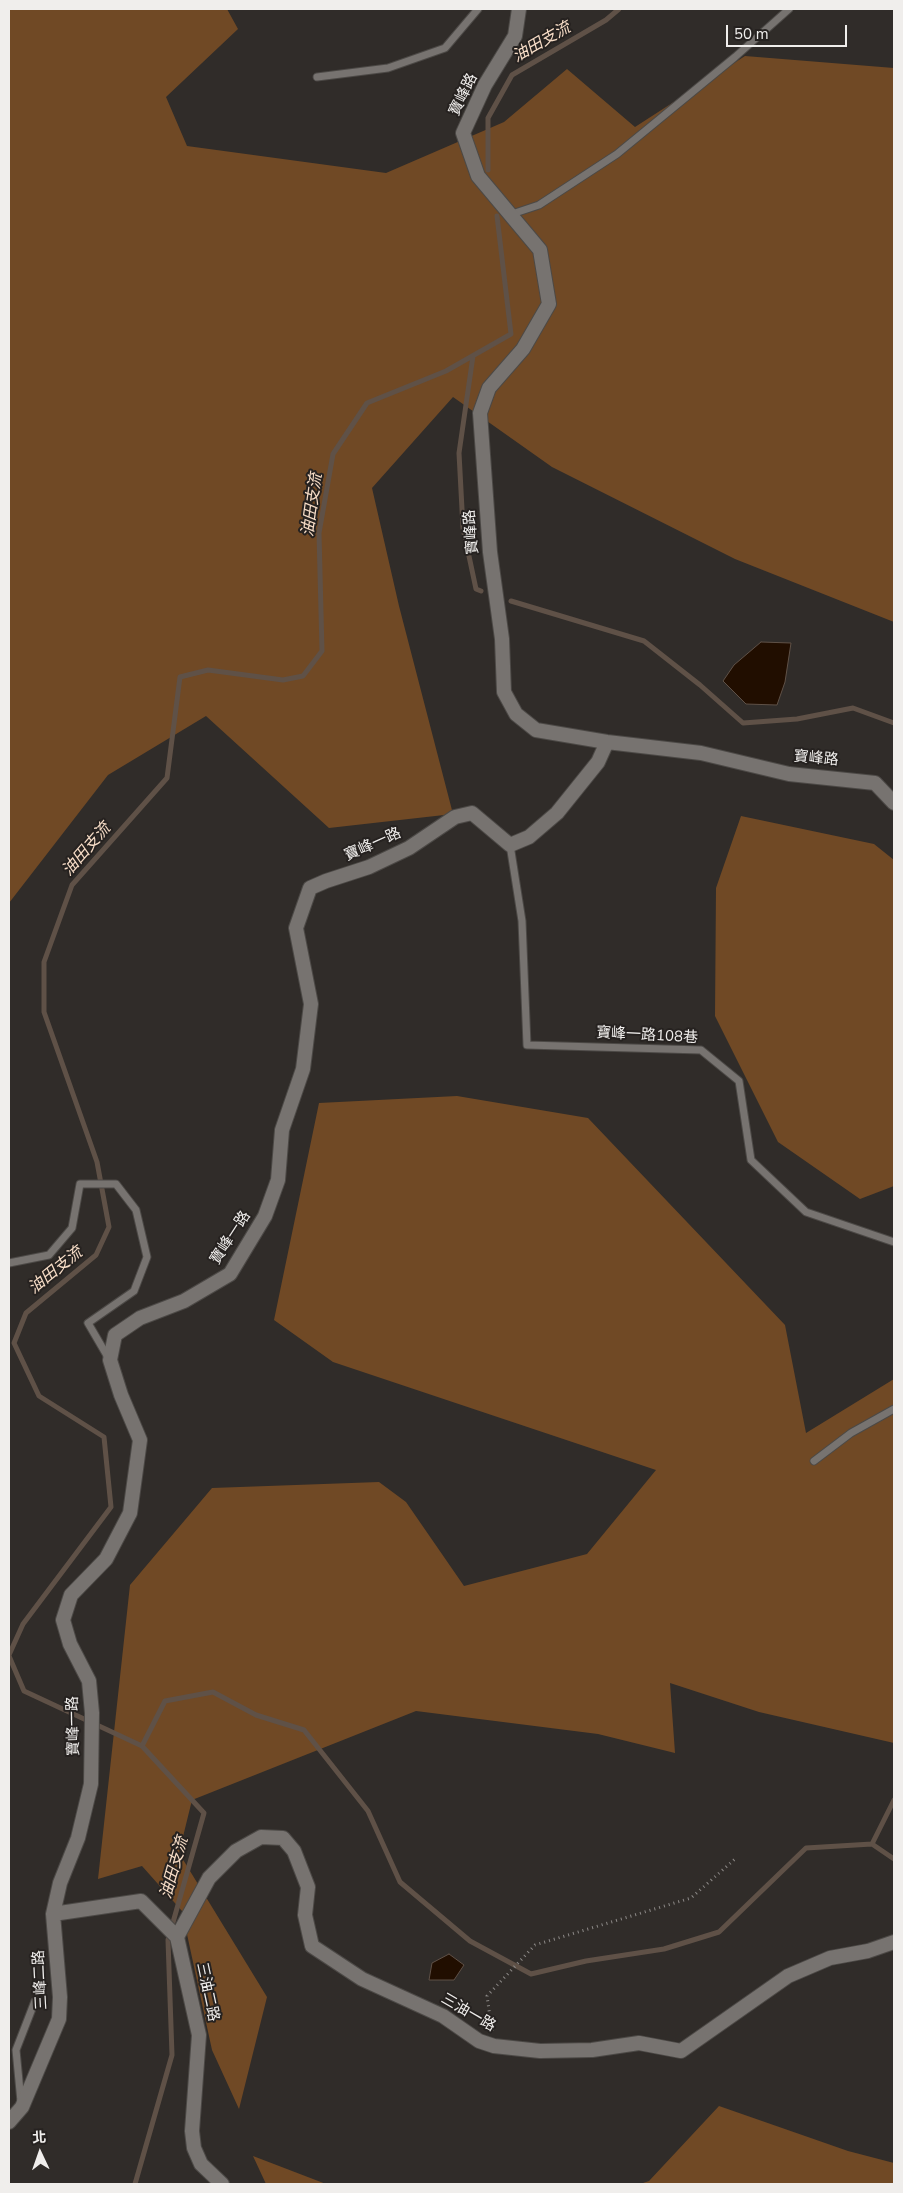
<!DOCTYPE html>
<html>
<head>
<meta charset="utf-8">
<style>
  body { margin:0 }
  #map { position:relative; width:903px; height:2193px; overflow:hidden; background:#302c29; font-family:"Nunito Sans","Noto Sans TC",sans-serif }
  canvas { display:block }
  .frame { position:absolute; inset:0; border:10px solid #f0eeec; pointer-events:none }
  .north { position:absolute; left:15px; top:2128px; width:50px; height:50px; -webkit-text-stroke:4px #262220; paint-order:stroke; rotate:357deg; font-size:14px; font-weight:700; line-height:20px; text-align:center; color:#f0eeec }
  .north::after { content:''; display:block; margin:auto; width:18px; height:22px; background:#f0eeec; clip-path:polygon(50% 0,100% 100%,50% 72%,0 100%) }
  .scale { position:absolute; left:726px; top:25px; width:121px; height:22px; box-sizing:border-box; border:2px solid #f0eeec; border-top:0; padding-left:6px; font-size:15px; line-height:18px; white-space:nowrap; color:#f0eeec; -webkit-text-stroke:4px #262220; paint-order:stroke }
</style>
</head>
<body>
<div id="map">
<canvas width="903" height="2193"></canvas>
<div class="frame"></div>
<div class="north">北</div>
<div class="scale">50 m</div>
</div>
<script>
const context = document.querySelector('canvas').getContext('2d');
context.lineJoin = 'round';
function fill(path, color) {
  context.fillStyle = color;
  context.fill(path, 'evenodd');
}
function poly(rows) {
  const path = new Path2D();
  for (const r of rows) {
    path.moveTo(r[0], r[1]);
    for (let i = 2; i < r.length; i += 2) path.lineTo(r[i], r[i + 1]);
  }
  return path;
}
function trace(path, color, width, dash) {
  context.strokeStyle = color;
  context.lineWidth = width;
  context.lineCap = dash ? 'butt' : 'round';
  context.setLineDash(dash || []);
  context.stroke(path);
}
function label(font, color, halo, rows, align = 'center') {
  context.font = font + ' "Nunito Sans","Noto Sans TC",sans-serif';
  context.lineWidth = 4;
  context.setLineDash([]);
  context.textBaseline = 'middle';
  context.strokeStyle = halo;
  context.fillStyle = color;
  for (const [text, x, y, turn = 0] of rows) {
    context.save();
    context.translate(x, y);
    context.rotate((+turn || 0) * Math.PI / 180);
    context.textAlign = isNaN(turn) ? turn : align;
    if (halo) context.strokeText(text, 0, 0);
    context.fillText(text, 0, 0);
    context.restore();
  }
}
fill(poly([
  [9,9,227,9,238,29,166,97,187,146,386,173,504,122,567,69,635,127,745,56,894,68,894,622,735,559,552,467,453,397,372,488,399,606,453,814,329,828,206,716,108,775,9,903],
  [741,816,874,844,894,860,894,1186,860,1199,778,1142,715,1016,716,888],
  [457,1096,588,1118,785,1325,806,1433,894,1379,894,1743,759,1712,670,1683,675,1753,598,1734,416,1711,192,1800,179,1853,267,1997,239,2109,212,2050,182,1911,142,1866,98,1879,130,1585,212,1488,379,1482,406,1502,464,1586,587,1554,656,1470,333,1362,274,1320,319,1103],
  [719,2106,848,2151,894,2163,894,2184,640,2184,649,2181],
  [253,2156,326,2184,266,2184]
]), '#704925');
const water = poly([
  [761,642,791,643,785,682,777,705,746,704,723,681,734,665,761,642],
  [449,1954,464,1965,454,1980,429,1980,432,1963,449,1954]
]);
fill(water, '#210e00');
trace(water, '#5f5147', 1);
trace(poly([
  [488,170,488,118,512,75,606,20,619,9],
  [473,356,459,453,463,528,476,589,481,591],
  [511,601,644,641,700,685,743,723,797,719,853,708,894,723],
  [9,1655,23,1624,111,1507,104,1437,39,1396,14,1343,26,1313,96,1255,109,1227,97,1162,44,1012,44,962,72,885,167,778,180,677,208,670,283,680,303,676,322,651,319,533,333,454,367,403,446,371,511,334,497,216],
  [9,1656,24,1691,142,1746,204,1813,168,1940,172,2055,135,2184],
  [142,1746,165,1701,213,1692,256,1715,304,1730,368,1811,400,1882,470,1941,531,1974,586,1961,664,1949,719,1932,806,1848,872,1844,894,1859],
  [872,1844,894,1800]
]), '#5f5147', 5);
const lane = poly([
  [317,77,388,68,445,48,478,9],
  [512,214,539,205,617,154,735,57,789,9],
  [510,845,522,921,527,1045,701,1050,739,1081,751,1160,806,1212,894,1242],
  [9,1263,49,1255,72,1228,80,1184,116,1184,136,1210,147,1257,134,1291,88,1323,109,1359],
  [814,1461,851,1433,894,1409],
  [21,2102,16,2050,35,2001]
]);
const street = poly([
  [519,9,515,36,485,85,463,133,478,176,540,250,549,304,523,349,489,388,480,413,490,552,502,639,504,692,516,714,536,730,607,742,701,753,789,774,875,783,894,803],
  [53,1914,141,1901,177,1937,199,2035,192,2131,194,2148,201,2164,222,2184],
  [177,1937,209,1878,236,1851,261,1837,283,1838,294,1851,308,1887,305,1915,312,1946,362,1979,443,2016,479,2041,494,2046,540,2051,592,2050,639,2043,681,2051,788,1976,830,1958,868,1951,894,1942],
  [9,2122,22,2107,59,2019,60,1997,53,1914,60,1883,78,1838,91,1784,92,1713,89,1681,70,1644,63,1620,71,1595,106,1559,130,1513,140,1440,121,1395,110,1360,115,1335,140,1318,184,1301,230,1274,265,1216,278,1180,282,1130,303,1069,311,1004,296,928,310,888,326,881,369,867,409,848,455,817,472,813,510,845,529,837,557,813,598,762,607,742]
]);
trace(lane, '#4c4946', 9);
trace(street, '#4c4946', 16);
trace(poly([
  [492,2031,487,1996,535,1945,691,1898,735,1859]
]), '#8c8987', 3, [1, 4]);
trace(lane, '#777370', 7);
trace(street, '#777370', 14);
label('15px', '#f0eeec', '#262220', [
  ["寶峰路",464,95,-64],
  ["寶峰路",472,532,-95],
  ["寶峰路",816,759,5],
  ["寶峰一路",373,845,-24],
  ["寶峰一路108巷",647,1036,3],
  ["寶峰一路",231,1238,-57],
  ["寶峰一路",74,1726,-91],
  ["三峰二路",41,1980,-93],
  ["三油二路",207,1992,78],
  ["三油一路",468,2013,30]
]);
label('italic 16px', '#f7ddc7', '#262220', [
  ["油田支流",542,43,-30],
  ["油田支流",313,505,-82],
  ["油田支流",87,850,-49],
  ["油田支流",56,1271,-39],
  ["油田支流",175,1868,-74]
]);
</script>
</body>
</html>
